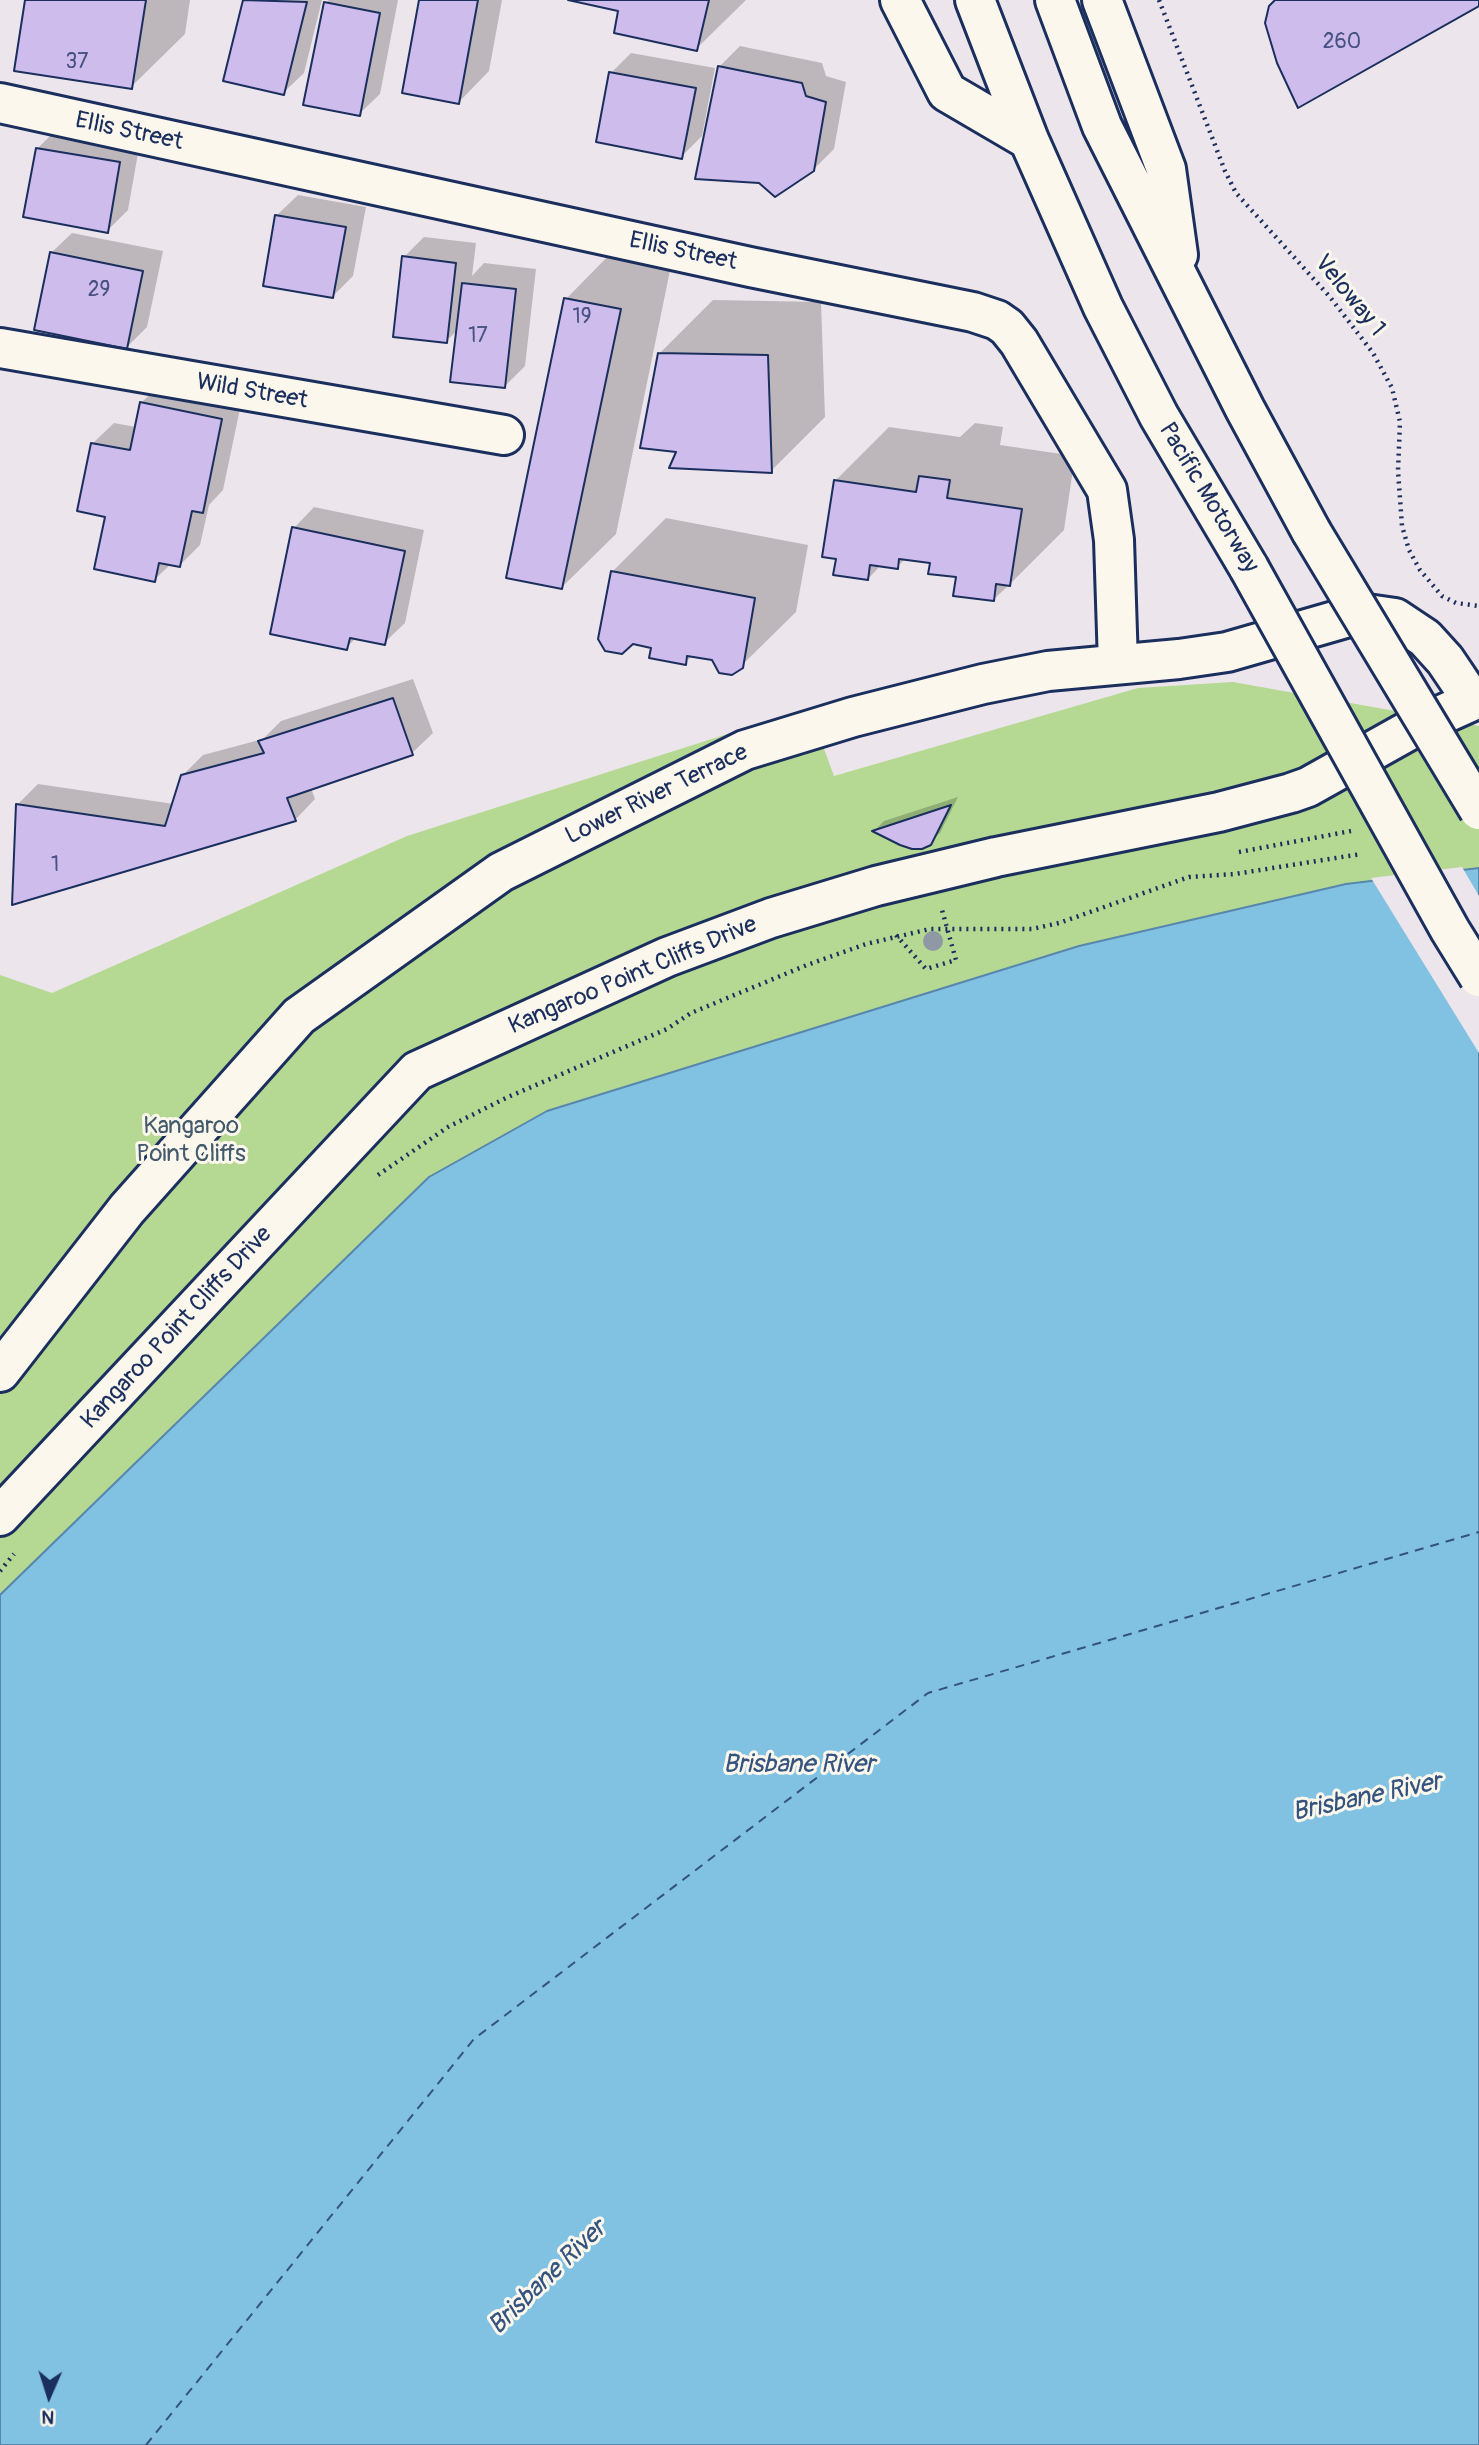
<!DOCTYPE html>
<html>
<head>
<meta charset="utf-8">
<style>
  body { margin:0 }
  #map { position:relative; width:1479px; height:2445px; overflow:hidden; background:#ede5ec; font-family:Pangolin,sans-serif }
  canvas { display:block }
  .north { position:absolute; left:14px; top:2361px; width:70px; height:70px; -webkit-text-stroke:5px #fbf7ec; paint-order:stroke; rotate:183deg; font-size:19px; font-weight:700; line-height:28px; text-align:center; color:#1b2f5e }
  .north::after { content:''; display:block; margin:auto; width:24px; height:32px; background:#1b2f5e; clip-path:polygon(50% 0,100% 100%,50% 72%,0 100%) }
</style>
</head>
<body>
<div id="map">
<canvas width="1479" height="2445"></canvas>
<div class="north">N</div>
</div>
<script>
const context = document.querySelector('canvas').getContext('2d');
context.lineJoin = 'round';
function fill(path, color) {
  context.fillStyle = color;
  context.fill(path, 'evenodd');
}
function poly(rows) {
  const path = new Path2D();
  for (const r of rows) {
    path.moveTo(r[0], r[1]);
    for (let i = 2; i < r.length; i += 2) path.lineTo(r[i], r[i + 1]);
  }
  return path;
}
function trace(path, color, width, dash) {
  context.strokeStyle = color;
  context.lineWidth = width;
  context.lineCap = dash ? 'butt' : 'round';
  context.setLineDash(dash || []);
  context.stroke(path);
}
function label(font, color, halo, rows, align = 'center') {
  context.font = font + ' Pangolin,sans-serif';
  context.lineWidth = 6;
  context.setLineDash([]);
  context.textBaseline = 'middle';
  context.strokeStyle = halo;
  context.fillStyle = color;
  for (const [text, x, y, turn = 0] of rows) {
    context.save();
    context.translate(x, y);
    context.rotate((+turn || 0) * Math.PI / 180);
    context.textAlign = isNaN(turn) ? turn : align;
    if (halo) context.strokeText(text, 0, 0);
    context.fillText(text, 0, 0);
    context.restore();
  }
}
fill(poly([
  [1233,682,1479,726,1479,868,1346,884,1079,946,547,1111,429,1177,0,1595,0,975,52,993,407,836,809,708,834,776,1138,688]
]), '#b5d993');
const water = poly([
  [1479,868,1479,2445,0,2445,0,1595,429,1177,547,1111,1079,946,1346,884,1479,868]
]);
fill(water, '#81c1e2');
trace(water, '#5887ad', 2);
fill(poly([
  [1462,867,1479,896,1479,1053,1371,878]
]), '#ede5ec');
fill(poly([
  [27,0,190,0,185,34,131,87],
  [245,0,322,0,304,73,283,93,226,80],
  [329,0,398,0,380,94,359,114,326,3],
  [420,0,502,0,489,71,459,102],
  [576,0,746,0,696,49,621,10],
  [740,46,822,63,826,76,846,82,834,149,813,170,720,66],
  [631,53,715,68,702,136,681,157,611,73],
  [58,128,140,142,128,210,107,231,38,148],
  [298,195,366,207,353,276,333,296,277,215],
  [72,233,163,251,147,327,127,347,51,253],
  [424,237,476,243,472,276,484,263,536,269,525,366,504,387,459,329,446,341,404,257],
  [619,245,673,256,616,534,562,587,566,299],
  [713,300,821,302,825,417,771,471,679,450,659,354],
  [162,383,242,399,223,490,209,505,200,545,180,565,171,564,154,580,107,516,93,443,114,423,136,427,141,403],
  [975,423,1003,427,1000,445,1075,456,1064,530,1010,584,993,600,932,562,906,558,897,567,881,565,868,579,837,558,835,481,889,427,960,437],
  [314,507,424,530,405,623,384,643,356,638,346,648,294,528],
  [666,518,808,545,796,612,741,666,693,655,685,663,653,646,612,572],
  [413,679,433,733,412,753,311,788,315,799,295,820,14,903,18,804,38,784,174,804,182,776,203,755,263,739,281,721],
  [958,797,940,833,929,843,875,830,884,821]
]), '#0003');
trace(poly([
  [146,2445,474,2039,928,1693,1479,1532]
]), '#34547f', 2, [9, 7]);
const building = poly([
  [25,0,146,0,132,89,14,71,25,0],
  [243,0,307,2,284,95,223,81,243,0],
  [419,0,478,0,459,104,402,93,419,0],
  [568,0,709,0,697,51,614,33,618,11,568,0],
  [1275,0,1479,0,1479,6,1298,108,1277,63,1265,23,1269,6,1275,0],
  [324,2,380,13,360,116,303,105,324,2],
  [718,66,802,83,806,96,826,102,814,171,775,197,759,183,695,179,718,66],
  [609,72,696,88,682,159,596,142,609,72],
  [36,148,120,162,108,233,23,217,36,148],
  [275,215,346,227,333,298,263,286,275,215],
  [50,252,143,271,127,349,34,330,50,252],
  [402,256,456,263,447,343,393,337,402,256],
  [462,283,516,289,505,388,450,382,462,283],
  [564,298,621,309,562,589,506,578,564,298],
  [658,353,768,355,772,473,669,468,676,452,640,448,658,353],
  [140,402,222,419,203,513,192,511,180,567,159,563,155,582,94,569,105,517,77,511,91,443,130,450,140,402],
  [919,476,950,480,947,498,1022,509,1010,586,996,584,994,601,953,596,956,577,928,574,930,563,899,559,898,569,870,565,868,580,833,575,836,559,822,557,834,480,916,492,919,476],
  [292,527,405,551,385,645,350,638,347,650,270,634,292,527],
  [611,571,755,598,743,668,732,675,719,673,712,660,687,656,686,665,649,658,651,648,633,644,622,654,605,651,598,639,611,571],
  [393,698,413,755,287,798,296,821,12,905,16,804,165,826,181,775,264,753,258,741,393,698],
  [951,805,931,845,922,849,912,849,900,845,872,831,951,805]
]);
fill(building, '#cdbcec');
trace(building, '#1b2f5e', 2);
const minor = poly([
  [0,103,750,267,973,312,997,320,1007,327,1019,342,1107,490,1114,540,1118,664],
  [0,348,504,435],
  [0,1372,127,1209,299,1016,501,872,745,750,853,717,983,684,1048,671,1179,659,1227,652,1345,618,1367,614,1395,618,1425,638,1445,660,1472,700],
  [0,1516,417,1071,667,957,771,918,876,886,930,873,996,857,1219,812,1291,793,1308,787,1417,726,1479,698]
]);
const highway = poly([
  [900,0,947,92,1029,140],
  [975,0,1029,140,1103,307,1159,416,1249,568],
  [1055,0,1102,126,1245,409,1311,531],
  [1102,0,1166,169,1178,255]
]);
trace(minor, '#1b2f5e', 44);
trace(highway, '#1b2f5e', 44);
trace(poly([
  [1159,0,1225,171,1236,193,1330,297,1373,353,1392,388,1400,422,1398,471,1402,526,1409,550,1420,570,1442,596,1456,603,1479,606],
  [1239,852,1351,831],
  [896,935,926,969,956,960,942,910],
  [378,1175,448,1127,508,1097,667,1029,691,1013,807,965,866,944,930,929,1032,929,1059,923,1189,877,1235,874,1361,854],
  [0,1571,14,1554]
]), '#1b2f5e', 4.5, [2, 5]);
trace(minor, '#fbf7ec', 38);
trace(highway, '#fbf7ec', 38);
const highwayBridge = poly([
  [1311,531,1479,810],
  [1249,568,1450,930,1479,977]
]);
trace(highwayBridge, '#1b2f5e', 44, []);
trace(highwayBridge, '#fbf7ec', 38);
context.fillStyle = '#8f99a5';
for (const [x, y] of [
  [933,941]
]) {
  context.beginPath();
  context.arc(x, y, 10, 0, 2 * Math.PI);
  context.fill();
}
label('21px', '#485282', null, [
  ["260",1342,43],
  ["37",77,63],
  ["29",99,291],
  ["19",582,318],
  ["17",478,337],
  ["1",55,866]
]);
label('24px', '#1b2f5e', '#fbf7ec', [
  ["Ellis Street",129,132,12],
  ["Ellis Street",683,252,12],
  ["Veloway 1",1349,296,51],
  ["Wild Street",252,392,10],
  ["Pacific Motorway",1208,498,59],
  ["Lower River Terrace",657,795,-26],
  ["Kangaroo Point Cliffs Drive",633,976,-23],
  ["Kangaroo Point Cliffs Drive",177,1328,-47]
]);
label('24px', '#425a6b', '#fbf7ec', [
  ["Kangaroo",191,1127],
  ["Point Cliffs",191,1155]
]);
label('italic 26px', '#34547f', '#fbf7ec', [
  ["Brisbane River",799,1765],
  ["Brisbane River",1367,1798,-12],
  ["Brisbane River",548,2278,-44]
]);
</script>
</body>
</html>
